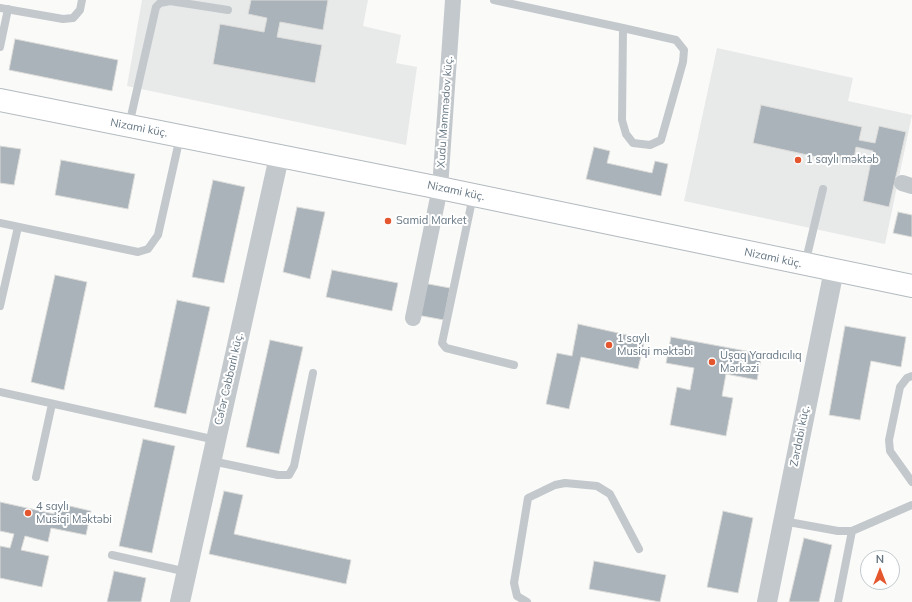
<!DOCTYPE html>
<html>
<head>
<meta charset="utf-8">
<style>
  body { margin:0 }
  #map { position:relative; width:912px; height:602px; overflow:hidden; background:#fafaf8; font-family:Mulish,sans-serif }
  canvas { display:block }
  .north { position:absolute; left:860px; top:550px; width:40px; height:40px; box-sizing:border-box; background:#fff; border:1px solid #c1c8cd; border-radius:50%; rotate:0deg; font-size:11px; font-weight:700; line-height:16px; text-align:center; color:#657683 }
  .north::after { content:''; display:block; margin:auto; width:14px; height:18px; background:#e4572e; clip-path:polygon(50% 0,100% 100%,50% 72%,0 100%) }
</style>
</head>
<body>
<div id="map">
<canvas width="912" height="602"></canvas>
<div class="north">N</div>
</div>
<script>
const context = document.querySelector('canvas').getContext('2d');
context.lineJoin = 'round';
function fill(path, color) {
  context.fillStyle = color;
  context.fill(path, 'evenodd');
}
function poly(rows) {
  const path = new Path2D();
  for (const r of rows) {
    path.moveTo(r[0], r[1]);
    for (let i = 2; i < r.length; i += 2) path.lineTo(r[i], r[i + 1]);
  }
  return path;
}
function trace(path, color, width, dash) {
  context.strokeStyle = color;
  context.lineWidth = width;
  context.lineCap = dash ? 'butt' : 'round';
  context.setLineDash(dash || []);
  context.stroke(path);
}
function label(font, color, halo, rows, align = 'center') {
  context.font = font + ' Mulish,sans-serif';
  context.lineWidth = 4;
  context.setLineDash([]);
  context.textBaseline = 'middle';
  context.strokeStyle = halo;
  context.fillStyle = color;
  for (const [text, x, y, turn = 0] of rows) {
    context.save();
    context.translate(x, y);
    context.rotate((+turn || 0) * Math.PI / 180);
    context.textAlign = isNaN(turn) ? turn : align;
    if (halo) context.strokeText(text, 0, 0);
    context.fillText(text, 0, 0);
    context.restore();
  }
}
fill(poly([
  [142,0,368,0,363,26,401,35,396,63,417,67,406,145,127,86],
  [717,48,853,78,848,101,912,115,885,244,684,201]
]), '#e8e9e9');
const building = poly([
  [251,0,328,0,323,30,280,22,277,37,322,45,315,83,213,64,220,24,264,32,267,18,248,14,251,0],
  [15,39,118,60,112,91,9,70,15,39],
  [761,105,862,127,859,140,875,143,879,126,906,132,889,207,863,201,873,151,856,147,853,165,753,143,761,105],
  [0,146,21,149,14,185,0,183,0,146],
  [594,147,610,151,607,163,652,173,655,161,668,164,661,196,586,179,594,147],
  [61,160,135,174,128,209,55,195,61,160],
  [213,180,245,187,224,283,192,277,213,180],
  [297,207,325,212,310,279,283,272,297,207],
  [898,212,912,215,912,237,893,233,898,212],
  [332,270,398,283,392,311,326,297,332,270],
  [55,275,87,282,64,390,31,382,55,275],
  [423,283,450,288,444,320,417,315,423,283],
  [177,300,210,307,186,414,154,407,177,300],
  [578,324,645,339,638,369,581,357,569,409,546,404,557,353,572,356,578,324],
  [845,326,906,337,901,367,871,361,860,420,829,415,845,326],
  [671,337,762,354,757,380,726,374,722,396,733,398,726,436,670,425,677,387,690,390,694,368,666,363,671,337],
  [270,340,303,347,279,454,246,447,270,340],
  [143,439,175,446,152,553,119,546,143,439],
  [224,491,243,495,234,534,351,560,346,584,209,554,224,491],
  [0,502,54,514,57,503,91,511,86,535,51,528,48,542,25,536,21,550,49,556,42,587,0,578,0,546,10,548,14,534,0,531,0,502],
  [723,511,753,518,738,593,707,587,723,511],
  [804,538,832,545,819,602,789,602,804,538],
  [594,561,666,575,660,602,589,589,594,561],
  [114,571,146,578,141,602,107,602,114,571]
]);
fill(building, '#aab3b9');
trace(building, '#dcdcda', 1);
const secondary = poly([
  [0,100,440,188,912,286]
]);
trace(secondary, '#b3babf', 24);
trace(poly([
  [494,0,623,28,676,40,684,50,683,62,661,140,650,145,633,143,626,134,622,120,623,28],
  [0,8,63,19,73,18,80,10,82,0],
  [0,47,8,9],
  [129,125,156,7,160,3,170,1,228,10],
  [473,196,442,343,446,348,514,365],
  [0,223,138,252,148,249,158,235,180,137],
  [805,264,823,189],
  [0,306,18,227],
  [912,376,907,378,900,387,889,440,890,451,912,482],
  [0,392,216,440],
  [212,461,278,475,289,475,294,466,313,373],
  [36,477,52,404],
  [783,521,838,531,852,531,912,505],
  [112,555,187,572],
  [527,602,517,596,514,583,528,498,555,485,565,483,597,486,610,494,639,549],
  [838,602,852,531]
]), '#c3c8cc', 8);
trace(poly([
  [902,183,912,186],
  [413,318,440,188,453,0]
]), '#c3c8cc', 16);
trace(poly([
  [180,602,279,157],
  [767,602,834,270]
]), '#c3c8cc', 20);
trace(secondary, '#fff', 22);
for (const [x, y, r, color] of [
  [798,160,4,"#e4572e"],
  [388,221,4,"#e4572e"],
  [609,345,4,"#e4572e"],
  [712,362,4,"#e4572e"],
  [28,513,4,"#e4572e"]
]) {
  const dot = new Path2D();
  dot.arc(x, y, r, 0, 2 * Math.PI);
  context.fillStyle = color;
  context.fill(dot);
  trace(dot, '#fff', 1.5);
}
label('11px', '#657683', '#fff', [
  ["Xudu Məmmədov küç.",445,112,-86],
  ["Nizami küç.",139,128,11],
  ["Nizami küç.",456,191,12],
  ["Nizami küç.",773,258,12],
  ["Cəfər Cəbbarlı küç.",229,379,-77],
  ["Zərdabi küç.",800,436,-79]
]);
label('11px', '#657683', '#fff', [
  ["1 saylı məktəb",806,160],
  ["Samid Market",396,221],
  ["1 saylı",617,339],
  ["Musiqi məktəbi",617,352],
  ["Uşaq Yaradıcılıq",720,356],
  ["Mərkəzi",720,369],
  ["4 saylı",36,507],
  ["Musiqi Məktəbi",36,520]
], 'left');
</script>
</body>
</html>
